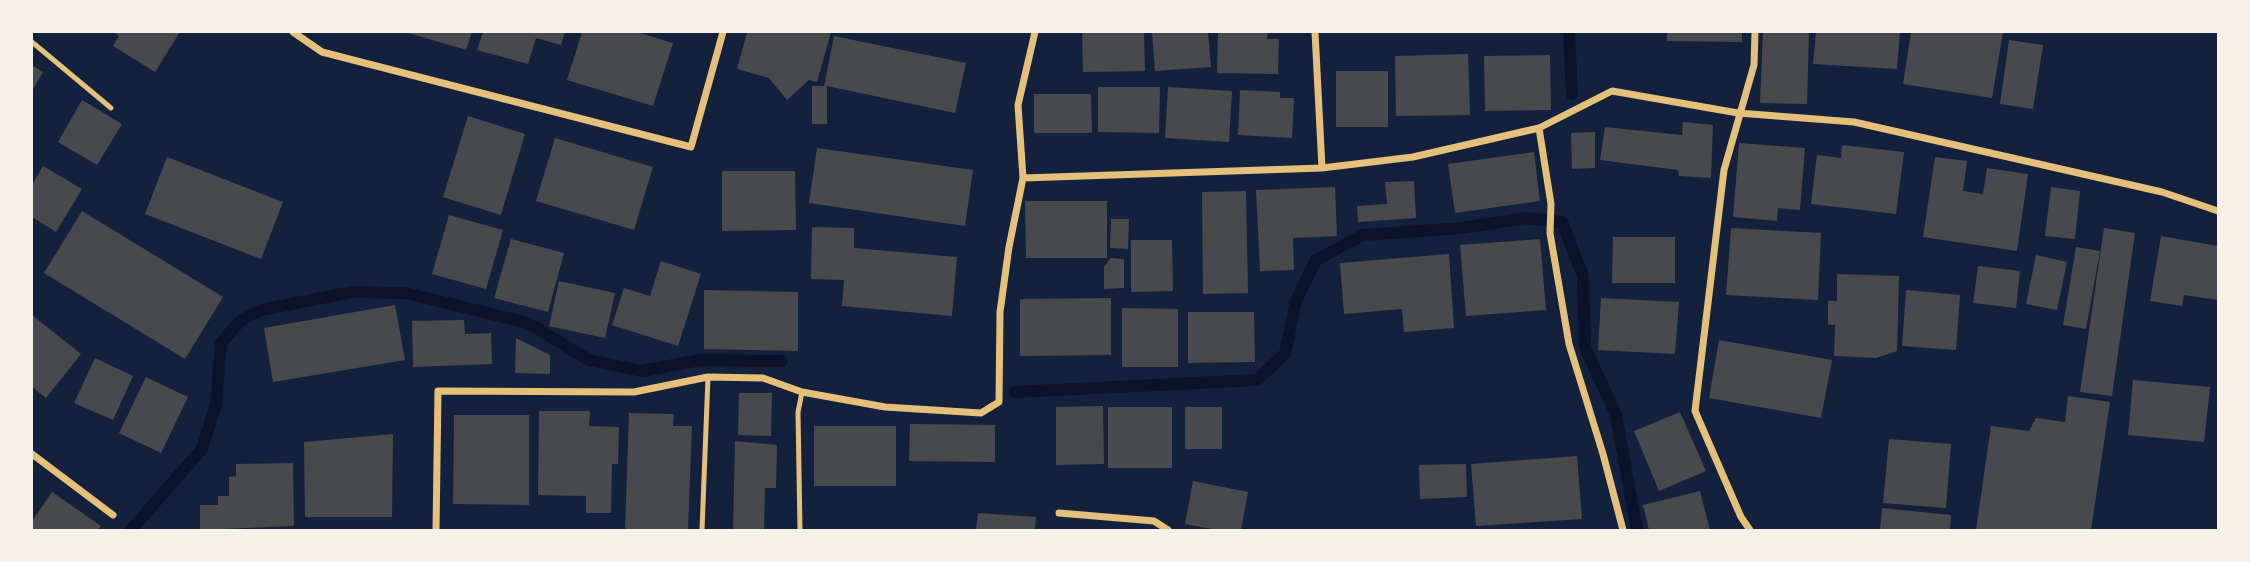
<!DOCTYPE html>
<html>
<head>
<meta charset="utf-8">
<style>
  body { margin:0 }
  #map { position:relative; width:2250px; height:562px; overflow:hidden; background:#14213d; font-family:"Noto Sans",sans-serif }
  canvas { display:block }
  .frame { position:absolute; inset:0; border:33px solid #f6f1e7; pointer-events:none }
</style>
</head>
<body>
<div id="map">
<canvas width="2250" height="562"></canvas>
<div class="frame"></div>
</div>
<script>
const context = document.querySelector('canvas').getContext('2d');
context.lineJoin = 'round';
function poly(rows) {
  const path = new Path2D();
  for (const r of rows) {
    path.moveTo(r[0], r[1]);
    for (let i = 2; i < r.length; i += 2) path.lineTo(r[i], r[i + 1]);
  }
  return path;
}
function trace(path, color, width, dash) {
  context.strokeStyle = color;
  context.lineWidth = width;
  context.lineCap = dash ? 'butt' : 'round';
  context.setLineDash(dash || []);
  context.stroke(path);
}
function fill(path, color) {
  context.fillStyle = color;
  context.fill(path, 'evenodd');
}
trace(poly([
  [1569,32,1572,94],
  [1015,392,1257,380,1285,354,1296,301,1316,260,1363,235,1462,228,1526,218,1562,222,1583,276,1585,347,1616,415,1637,530],
  [131,530,202,449,216,404,221,343,240,321,261,310,352,292,406,293,528,323,589,360,642,371,700,360,782,361]
]), '#0b132b', 12);
fill(poly([
  [113,32,180,32,155,72,113,46,119,36],
  [405,32,472,32,466,50],
  [483,32,565,32,561,45,536,38,528,64,477,50],
  [582,32,637,32,673,43,653,106,567,80],
  [747,32,831,32,817,82,809,80,787,100,769,78,737,69],
  [1082,32,1144,32,1145,71,1083,72],
  [1152,32,1208,32,1211,67,1155,71],
  [1218,32,1268,32,1267,39,1279,39,1278,74,1217,73],
  [1667,32,1742,32,1742,42,1667,41],
  [1763,32,1809,32,1807,104,1760,103],
  [1816,32,1900,32,1897,69,1813,64],
  [1911,32,2003,32,1992,98,1903,84],
  [834,36,966,63,955,113,827,86,827,124,812,124,812,86,824,86],
  [2009,40,2043,45,2033,109,2000,104],
  [1468,54,1470,115,1396,116,1395,56],
  [1550,55,1551,110,1485,111,1484,56],
  [32,65,43,72,32,91],
  [1336,71,1388,71,1388,127,1336,127],
  [1098,87,1160,87,1159,133,1098,132],
  [1168,87,1232,91,1229,142,1165,138],
  [1240,90,1280,92,1280,98,1294,98,1292,138,1238,135],
  [1034,94,1091,94,1092,133,1034,133],
  [82,100,122,124,97,165,58,142],
  [468,116,525,134,501,215,443,197],
  [1683,122,1713,125,1711,178,1679,176,1678,170,1600,160,1605,127,1682,135],
  [1595,132,1595,168,1572,169,1571,133],
  [555,138,653,167,634,230,536,201],
  [1739,143,1805,148,1800,210,1778,208,1777,221,1733,217],
  [1842,145,1904,152,1896,214,1811,204,1817,155,1841,158],
  [817,148,973,170,965,226,809,203],
  [1534,152,1540,201,1455,213,1448,164],
  [167,157,283,202,261,259,145,214],
  [1935,157,1967,161,1963,191,1983,194,1987,168,2028,174,2017,251,1923,237],
  [43,166,82,189,56,232,32,217,32,185],
  [722,171,795,171,796,230,722,231],
  [1414,181,1416,218,1358,222,1357,206,1387,204,1385,182],
  [1335,187,1337,236,1293,238,1294,270,1260,271,1256,190],
  [2051,187,2080,191,2075,239,2045,236],
  [1246,191,1248,293,1203,294,1202,192],
  [1025,201,1107,201,1107,258,1026,258],
  [82,211,223,297,185,359,44,273],
  [449,215,503,230,486,289,432,274],
  [1111,219,1129,219,1128,249,1110,248],
  [812,227,854,228,854,248,957,257,952,316,842,306,844,280,811,279],
  [1731,228,1821,233,1818,300,1726,295],
  [2104,228,2135,233,2112,396,2080,392],
  [2161,236,2218,246,2218,300,2184,295,2182,306,2150,301],
  [1613,237,1675,237,1675,283,1612,283],
  [511,239,564,253,548,312,494,298],
  [1540,239,1546,310,1466,316,1460,245],
  [1131,240,1172,240,1173,291,1131,292],
  [2076,247,2100,251,2086,329,2063,325],
  [1449,254,1454,328,1404,332,1402,309,1344,314,1340,263],
  [2036,255,2067,262,2057,310,2026,304],
  [1111,258,1124,259,1124,288,1104,289,1104,267],
  [661,261,701,274,678,346,612,325,624,288,650,296],
  [1978,266,2020,271,2016,308,1973,303],
  [1837,274,1899,276,1897,351,1876,358,1834,356,1835,325,1828,325,1828,301,1837,301],
  [559,281,615,293,605,338,549,326],
  [704,290,798,292,798,351,704,349],
  [1906,290,1960,295,1956,350,1902,346],
  [1111,298,1111,355,1020,356,1020,299],
  [1601,298,1679,302,1675,354,1598,350],
  [395,305,405,360,273,382,264,328],
  [1122,308,1178,309,1178,367,1122,367],
  [1188,312,1254,312,1255,362,1188,363],
  [32,315,81,354,46,398,32,387],
  [464,320,465,334,491,333,492,364,413,367,412,321],
  [516,338,550,355,550,374,515,373],
  [1719,340,1832,360,1821,418,1709,398],
  [95,358,133,376,113,420,74,403],
  [146,377,188,397,161,453,119,433],
  [2133,380,2210,387,2204,442,2128,435],
  [739,393,772,393,771,436,738,435],
  [2068,396,2110,402,2091,530,1976,530,1991,426,2029,431,2036,418,2065,422],
  [1103,406,1104,464,1056,465,1056,407],
  [1108,407,1172,407,1172,468,1108,468],
  [1185,407,1222,407,1222,449,1185,449],
  [539,411,590,411,589,426,619,427,618,464,612,464,611,513,586,513,586,496,538,495],
  [1680,412,1706,471,1659,491,1634,431],
  [629,413,674,414,673,426,692,426,688,530,625,530],
  [454,415,529,415,529,505,453,504],
  [910,424,995,425,995,462,909,461],
  [814,426,896,426,896,486,814,486],
  [393,434,392,517,305,517,304,442],
  [1889,439,1951,444,1946,508,1883,503],
  [735,441,777,445,776,488,765,488,764,530,733,530],
  [1577,456,1582,519,1476,526,1471,464],
  [293,463,294,526,200,530,200,505,218,505,218,496,229,496,229,477,236,476,236,464],
  [1466,464,1467,497,1420,499,1419,465],
  [1193,481,1248,492,1241,530,1217,530,1185,524],
  [1700,491,1710,530,1649,530,1643,505],
  [52,492,101,526,98,530,32,530,32,521],
  [1882,508,1951,515,1950,530,1880,530],
  [978,513,1036,517,1035,530,976,530]
]), '#48494c');
trace(poly([
  [32,42,111,108],
  [702,530,708,377],
  [800,530,798,412,802,392]
]), '#e5c07b', 5);
trace(poly([
  [293,32,322,52,691,147,723,32],
  [1315,32,1322,168],
  [1539,128,1551,204,1550,233,1569,344,1603,454,1623,530],
  [1023,178,1322,168,1413,157,1539,128,1612,91,1738,113,1854,122,2162,192,2218,211],
  [32,454,113,515],
  [1059,513,1154,521,1168,530],
  [436,530,438,391,634,392,708,377,763,378,802,392,885,407,981,413,999,402,1000,312,1009,247,1023,178,1018,105,1035,32],
  [1750,530,1741,517,1695,411,1724,170,1754,65,1755,32]
]), '#e5c07b', 7);
</script>
</body>
</html>
